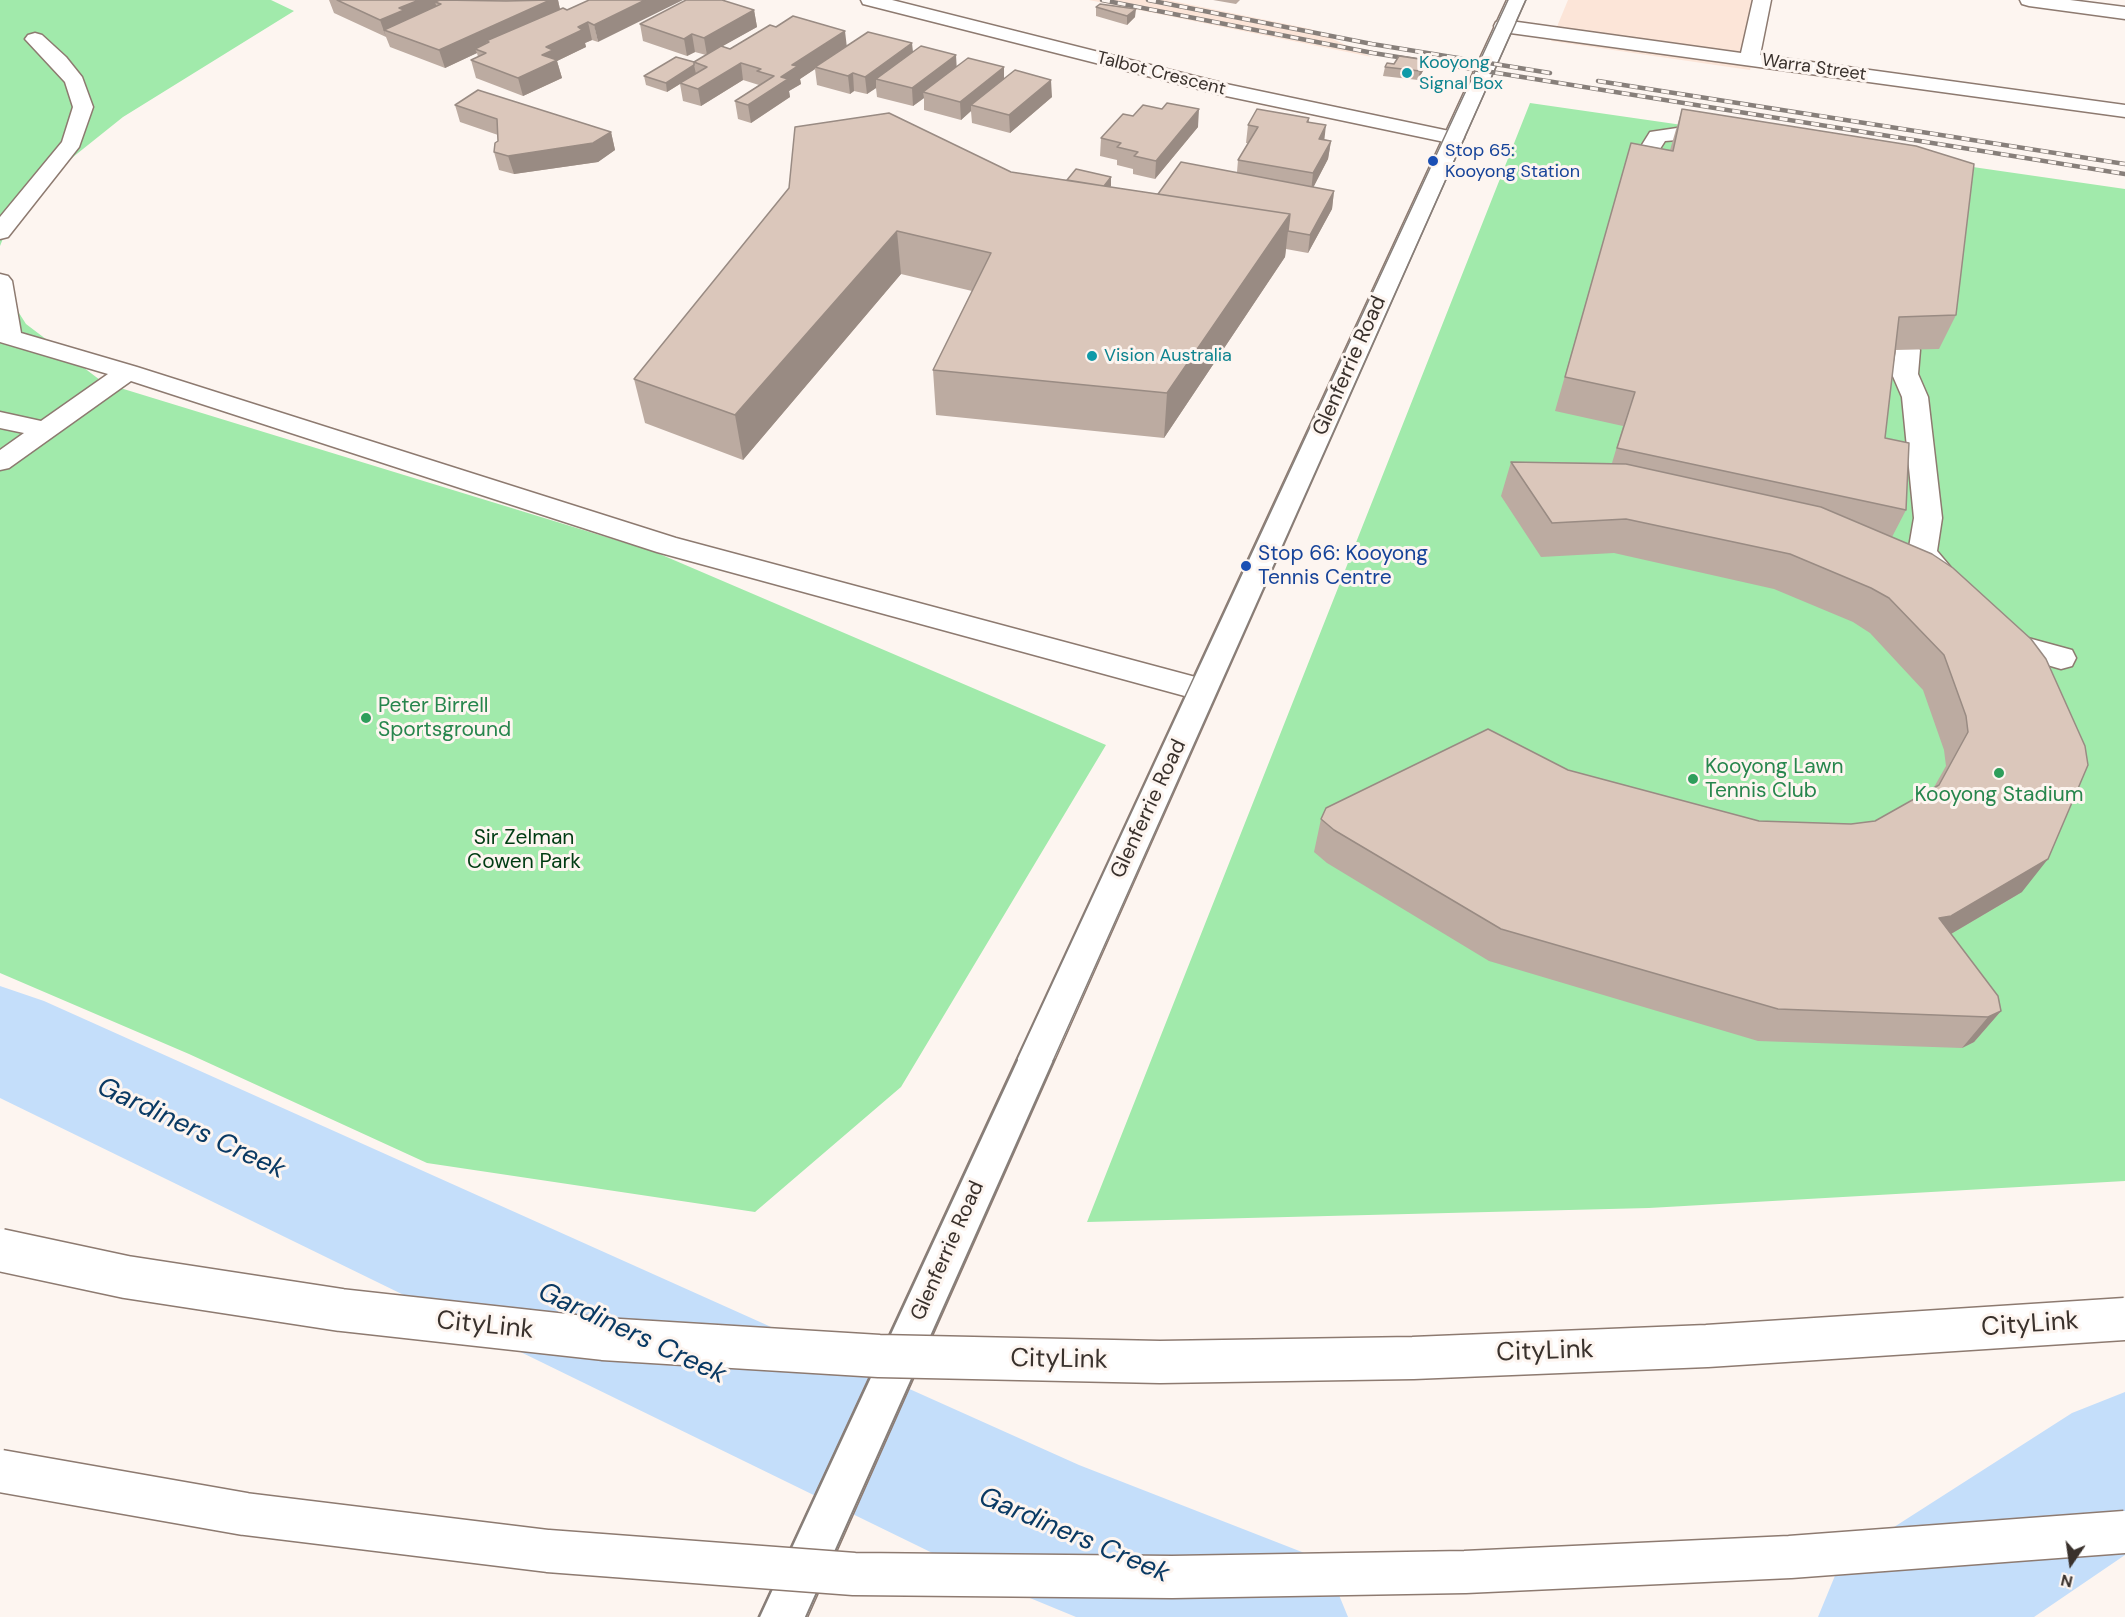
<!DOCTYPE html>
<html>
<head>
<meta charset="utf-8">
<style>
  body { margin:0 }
  #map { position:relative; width:2125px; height:1617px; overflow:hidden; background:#fdf5f0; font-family:"DM Sans",sans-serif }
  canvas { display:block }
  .north { position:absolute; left:2041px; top:1533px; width:60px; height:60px; -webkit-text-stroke:4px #fdf5f0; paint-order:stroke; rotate:193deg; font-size:16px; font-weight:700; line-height:24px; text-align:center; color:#39312c }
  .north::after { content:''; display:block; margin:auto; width:21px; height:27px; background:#39312c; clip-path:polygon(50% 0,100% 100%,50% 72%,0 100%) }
</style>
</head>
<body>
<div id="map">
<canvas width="2125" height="1617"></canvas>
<div class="north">N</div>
</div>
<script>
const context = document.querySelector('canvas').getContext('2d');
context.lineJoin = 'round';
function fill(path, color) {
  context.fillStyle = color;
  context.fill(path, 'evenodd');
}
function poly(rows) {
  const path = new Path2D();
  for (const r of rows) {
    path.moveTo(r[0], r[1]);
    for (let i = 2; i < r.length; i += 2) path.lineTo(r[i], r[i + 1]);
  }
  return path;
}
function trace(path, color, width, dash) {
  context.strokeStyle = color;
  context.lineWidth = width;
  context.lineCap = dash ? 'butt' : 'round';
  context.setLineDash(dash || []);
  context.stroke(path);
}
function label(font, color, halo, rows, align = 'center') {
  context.font = font + ' "DM Sans",sans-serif';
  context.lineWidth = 6;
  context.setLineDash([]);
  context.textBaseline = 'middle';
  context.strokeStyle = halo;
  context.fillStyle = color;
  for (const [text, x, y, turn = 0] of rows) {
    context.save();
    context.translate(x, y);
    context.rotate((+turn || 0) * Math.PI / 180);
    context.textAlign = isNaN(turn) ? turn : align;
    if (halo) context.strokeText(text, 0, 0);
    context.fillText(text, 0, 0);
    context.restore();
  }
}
fill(poly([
  [1089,0,1167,0,1311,29,1372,57],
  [1568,0,1768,0,1750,70,1551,41]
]), '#fce5d8');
fill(poly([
  [0,0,271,0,294,11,123,117,18,201,0,246],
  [1530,103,2125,189,2125,1181,1649,1208,1087,1222],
  [0,283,26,324,104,383,655,552,1106,745,901,1087,755,1212,427,1163,189,1054,0,973]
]), '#a1eaab');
fill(poly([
  [0,986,44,1001,1079,1465,1325,1561,1348,1617,1076,1617,996,1584,0,1098,0,986],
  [2125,1392,2125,1555,2034,1617,1818,1617,1841,1561,2072,1413,2125,1392]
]), '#c4defa');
const minor = poly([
  [861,0,892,0,1226,84,1454,132,1461,134,1464,138,1461,142,1454,144,1226,96,863,4,861,0],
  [1753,0,1771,0,1760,55,2125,105,2125,117,1503,32,1496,30,1494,26,1496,22,1503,20,1741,53,1753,0],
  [2020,0,2070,0,2125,7,2125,19,2029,6,2022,4,2020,0],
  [35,33,42,35,66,57,82,77,93,107,79,147,8,237,0,239,0,217,62,142,73,107,65,82,25,39,28,35,35,33],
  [1677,128,1724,137,1728,141,1724,145,1717,147,1677,140,1665,141,1658,152,1651,154,1644,152,1640,148,1650,132,1677,128],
  [0,274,8,276,12,281,21,333,137,367,676,538,1203,679,1214,682,1218,690,1214,698,1203,701,657,552,131,381,9,468,0,470,0,450,24,433,0,428,0,412,41,421,108,374,0,342,0,274],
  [1908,343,1917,345,1920,350,1918,374,1928,397,1942,518,1937,551,1964,583,1960,590,1950,593,1940,590,1908,553,1914,518,1902,397,1892,374,1896,350,1899,345,1908,343],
  [2000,626,2011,629,2017,635,2072,650,2076,658,2072,666,2061,669,1996,650,1985,636,1989,629,2000,626]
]);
const major = poly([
  [1507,0,1525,0,807,1617,759,1617,1507,0]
]);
trace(minor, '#8d7a70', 3);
trace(major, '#8d7a70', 3);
fill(minor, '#fff');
fill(major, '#fff');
trace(poly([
  [1016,1061,1508,0],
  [1053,1061,1526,0]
]), '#877f7a', 1.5);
trace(poly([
  [759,1617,1017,1060],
  [806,1617,1054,1060]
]), '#877f7a', 2);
const rail = poly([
  [1102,0,1373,53,2125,174],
  [1148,0,1372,44,1550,73],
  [1598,81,2125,164]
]);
trace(rail, '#877f7a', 4.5);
trace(rail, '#fdf5f0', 3, [8]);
const highwayBridge = poly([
  [0,1250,126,1277,341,1310,603,1339,879,1356,1160,1362,1413,1358,1707,1346,2125,1319],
  [0,1471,245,1514,548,1551,854,1574,1172,1577,1465,1572,1790,1557,2125,1532]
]);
trace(highwayBridge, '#8d7a70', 45, []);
trace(highwayBridge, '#fff', 42);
fill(poly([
  [329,0,558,0,560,9,567,10,589,0,598,42,592,40,585,43,586,47,557,61,562,78,523,96,476,78,471,60,478,57,477,53,445,68,390,47,386,37,334,13],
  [1213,0,1240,0,1236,4],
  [1096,7,1135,17,1127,25,1096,16],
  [754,10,757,27,722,46,730,49,847,46,913,51,957,67,1004,67,1004,79,1052,97,1010,133,972,123,971,111,961,120,924,110,924,98,913,106,877,97,876,88,867,94,854,91,850,94,817,85,815,69,800,79,801,84,789,91,790,97,751,123,738,119,735,101,759,85,743,80,701,106,683,101,680,84,667,92,646,85,644,76,694,62,706,55,695,52,687,56,643,41,640,24],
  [1385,67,1424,69,1418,80,1383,76],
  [455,105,611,132,615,150,598,162,514,174,499,170,494,152,498,141,498,135,460,122],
  [1682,109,1956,315,1939,349,1895,350,1885,438,1906,510,1892,537,1932,554,2022,892,1951,934,2001,1011,1974,1042,1962,1048,1758,1041,1489,961,1327,863,1314,852,1321,819,1568,770,1759,821,1851,824,1875,821,1933,789,1946,766,1944,750,1923,690,1870,633,1853,622,1774,589,1614,553,1541,557,1501,496,1511,462,1612,463,1623,426,1555,411,1631,143,1670,150],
  [1309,118,1309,122,1324,139,1331,141,1328,159,1313,187,1334,191,1332,209,1308,253,1286,249,1285,257,1164,438,936,415,933,370,972,291,901,274,743,460,645,423,634,379,789,188,1011,172,1067,180,1111,177,1110,187,1158,194,1237,172,1238,160,1248,143,1246,143,1248,125],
  [1198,127,1155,179,1133,174,1133,169,1117,165,1117,160,1100,156,1101,138]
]), '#bcaba1');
fill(poly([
  [419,0,445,0,441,4,435,2,438,11,384,30,386,37,380,20,399,8],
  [550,0,558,0,561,14,489,42,486,41,488,48,475,49,477,53,445,68,439,50],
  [645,0,683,0,598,42,594,25],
  [1136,9,1135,17,1127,25,1127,16],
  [754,10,757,27,707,55,704,38],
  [588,22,592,40,585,43,586,47,557,61,562,78,523,96,518,78,542,55,546,47,578,27],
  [845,31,847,48,815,67,815,69,800,79,801,84,789,91,790,97,751,123,748,105,781,77,792,65],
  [692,34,695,52,687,56,684,39],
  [912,43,914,61,876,79,876,88,867,94,865,77],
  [956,55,957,72,923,92,924,98,913,106,912,88],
  [1426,60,1424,69,1418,80,1420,71],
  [741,63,743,80,701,106,698,89],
  [694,65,696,74,667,92,666,83],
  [1004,67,1004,85,971,105,971,111,961,120,960,102],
  [853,73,854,91,850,94,848,76],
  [1051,80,1052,97,1010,133,1009,115],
  [1199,109,1198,127,1155,179,1156,161],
  [1326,125,1324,143,1319,139],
  [611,132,615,150,598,162,514,174,508,156],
  [1331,141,1328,159,1311,192,1313,173],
  [1111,177,1111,186,1097,204,1097,194],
  [1334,191,1332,209,1308,253,1310,235],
  [1290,214,1285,257,1164,438,1167,393],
  [897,231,901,274,743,460,735,415],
  [2048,859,2022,892,1927,948,1939,918],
  [2001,1011,1974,1042,1962,1048,1988,1017]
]), '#998b83');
const building = poly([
  [337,0,419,0,399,8,404,10,380,20,337,0],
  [440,0,506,1,550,0,439,50,384,30,441,4,435,2,440,0],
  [589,0,645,0,594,25,588,22,578,27,582,30,546,47,553,50,542,55,557,60,518,78,471,60,486,53,475,49,489,42,486,41,563,8,567,10,589,0],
  [686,0,722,0,754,10,704,38,692,34,684,39,640,24,686,0],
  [1100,4,1136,9,1127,16,1096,7,1100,4],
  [793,16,845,31,792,65,798,66,781,77,788,79,748,105,735,101,774,76,757,71,761,69,741,63,698,89,680,83,707,67,694,62,721,46,730,49,770,25,776,27,793,16],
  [868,32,912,43,865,77,853,73,848,76,815,67,868,32],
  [921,46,956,55,912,88,876,79,921,46],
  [1399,56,1426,60,1420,71,1385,67,1387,63,1394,64,1399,56],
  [676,57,694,62,694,65,666,83,644,76,676,57],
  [968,58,1004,67,960,102,923,92,968,58],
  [1015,70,1051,80,1009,115,971,105,1015,70],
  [478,90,611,132,593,143,508,156,494,152,495,143,498,141,497,119,455,105,478,90],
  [1167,103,1199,109,1156,161,1134,156,1138,152,1117,147,1121,143,1101,138,1123,114,1133,116,1143,105,1162,109,1167,103],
  [1257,109,1309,118,1307,122,1326,125,1319,139,1331,141,1313,173,1238,160,1258,127,1248,125,1257,109],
  [1682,109,1916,146,1974,164,1956,315,1899,317,1885,438,1909,443,1906,510,1617,448,1635,392,1565,377,1631,143,1673,151,1682,109],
  [889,113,1011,172,1290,214,1167,393,933,370,991,253,897,231,735,415,634,379,789,188,795,127,889,113],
  [1181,162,1334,191,1310,235,1288,231,1290,214,1158,194,1181,162],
  [1076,169,1111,177,1104,186,1067,180,1076,169],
  [1511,462,1626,464,1821,507,1932,554,1953,568,2031,639,2046,659,2085,746,2088,765,2048,859,1951,916,1939,918,1998,996,2001,1011,1988,1017,1778,1009,1501,929,1334,830,1321,819,1326,808,1488,729,1568,770,1759,821,1851,824,1875,821,1939,785,1968,732,1966,716,1944,655,1889,598,1871,588,1790,554,1626,519,1552,523,1511,462]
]);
fill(building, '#dbc7bb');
trace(building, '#998b83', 1.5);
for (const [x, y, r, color] of [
  [1407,73,6,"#0f9aa8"],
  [1433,161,6,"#1a4fb4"],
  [1092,356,6,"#0f9aa8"],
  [1246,566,6,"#1a4fb4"],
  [366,718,6,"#2e9e5b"],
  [1999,773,6,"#2e9e5b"],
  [1693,779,6,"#2e9e5b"]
]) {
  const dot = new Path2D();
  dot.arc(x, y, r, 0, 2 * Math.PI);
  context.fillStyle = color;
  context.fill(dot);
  trace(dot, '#fdf5f0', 2);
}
label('18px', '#0d838f', '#fdf5f0', [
  ["Kooyong",1419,63],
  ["Signal Box",1419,84],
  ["Vision Australia",1104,356]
], 'left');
label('18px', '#39312c', '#fdf5f0', [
  ["Warra Street",1814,68,8],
  ["Talbot Crescent",1161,74,14]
]);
label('18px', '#164399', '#fdf5f0', [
  ["Stop 65:",1445,151],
  ["Kooyong Station",1445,172]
], 'left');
label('21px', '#39312c', '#fdf5f0', [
  ["Glenferrie Road",1350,366,-66],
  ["Glenferrie Road",1149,809,-65],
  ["Glenferrie Road",948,1251,-66]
]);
label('21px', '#164399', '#fdf5f0', [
  ["Stop 66: Kooyong",1258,554],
  ["Tennis Centre",1258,578]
], 'left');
label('21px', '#27864d', '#fdf5f0', [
  ["Peter Birrell",378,706],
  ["Sportsground",378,730],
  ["Kooyong Lawn",1705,767],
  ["Tennis Club",1705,791],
  ["Kooyong Stadium",1999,795,"center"]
], 'left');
label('21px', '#003c13', '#fdf5f0', [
  ["Sir Zelman",524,838],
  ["Cowen Park",524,862]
]);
label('26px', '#39312c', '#fdf5f0', [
  ["CityLink",2030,1325,-4],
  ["CityLink",485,1326,6],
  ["CityLink",1545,1352,-2],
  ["CityLink",1059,1360,1]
]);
label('italic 27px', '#0a3a64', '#fdf5f0', [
  ["Gardiners Creek",191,1129,25],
  ["Gardiners Creek",632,1334,25],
  ["Gardiners Creek",1074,1536,23]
]);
</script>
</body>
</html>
